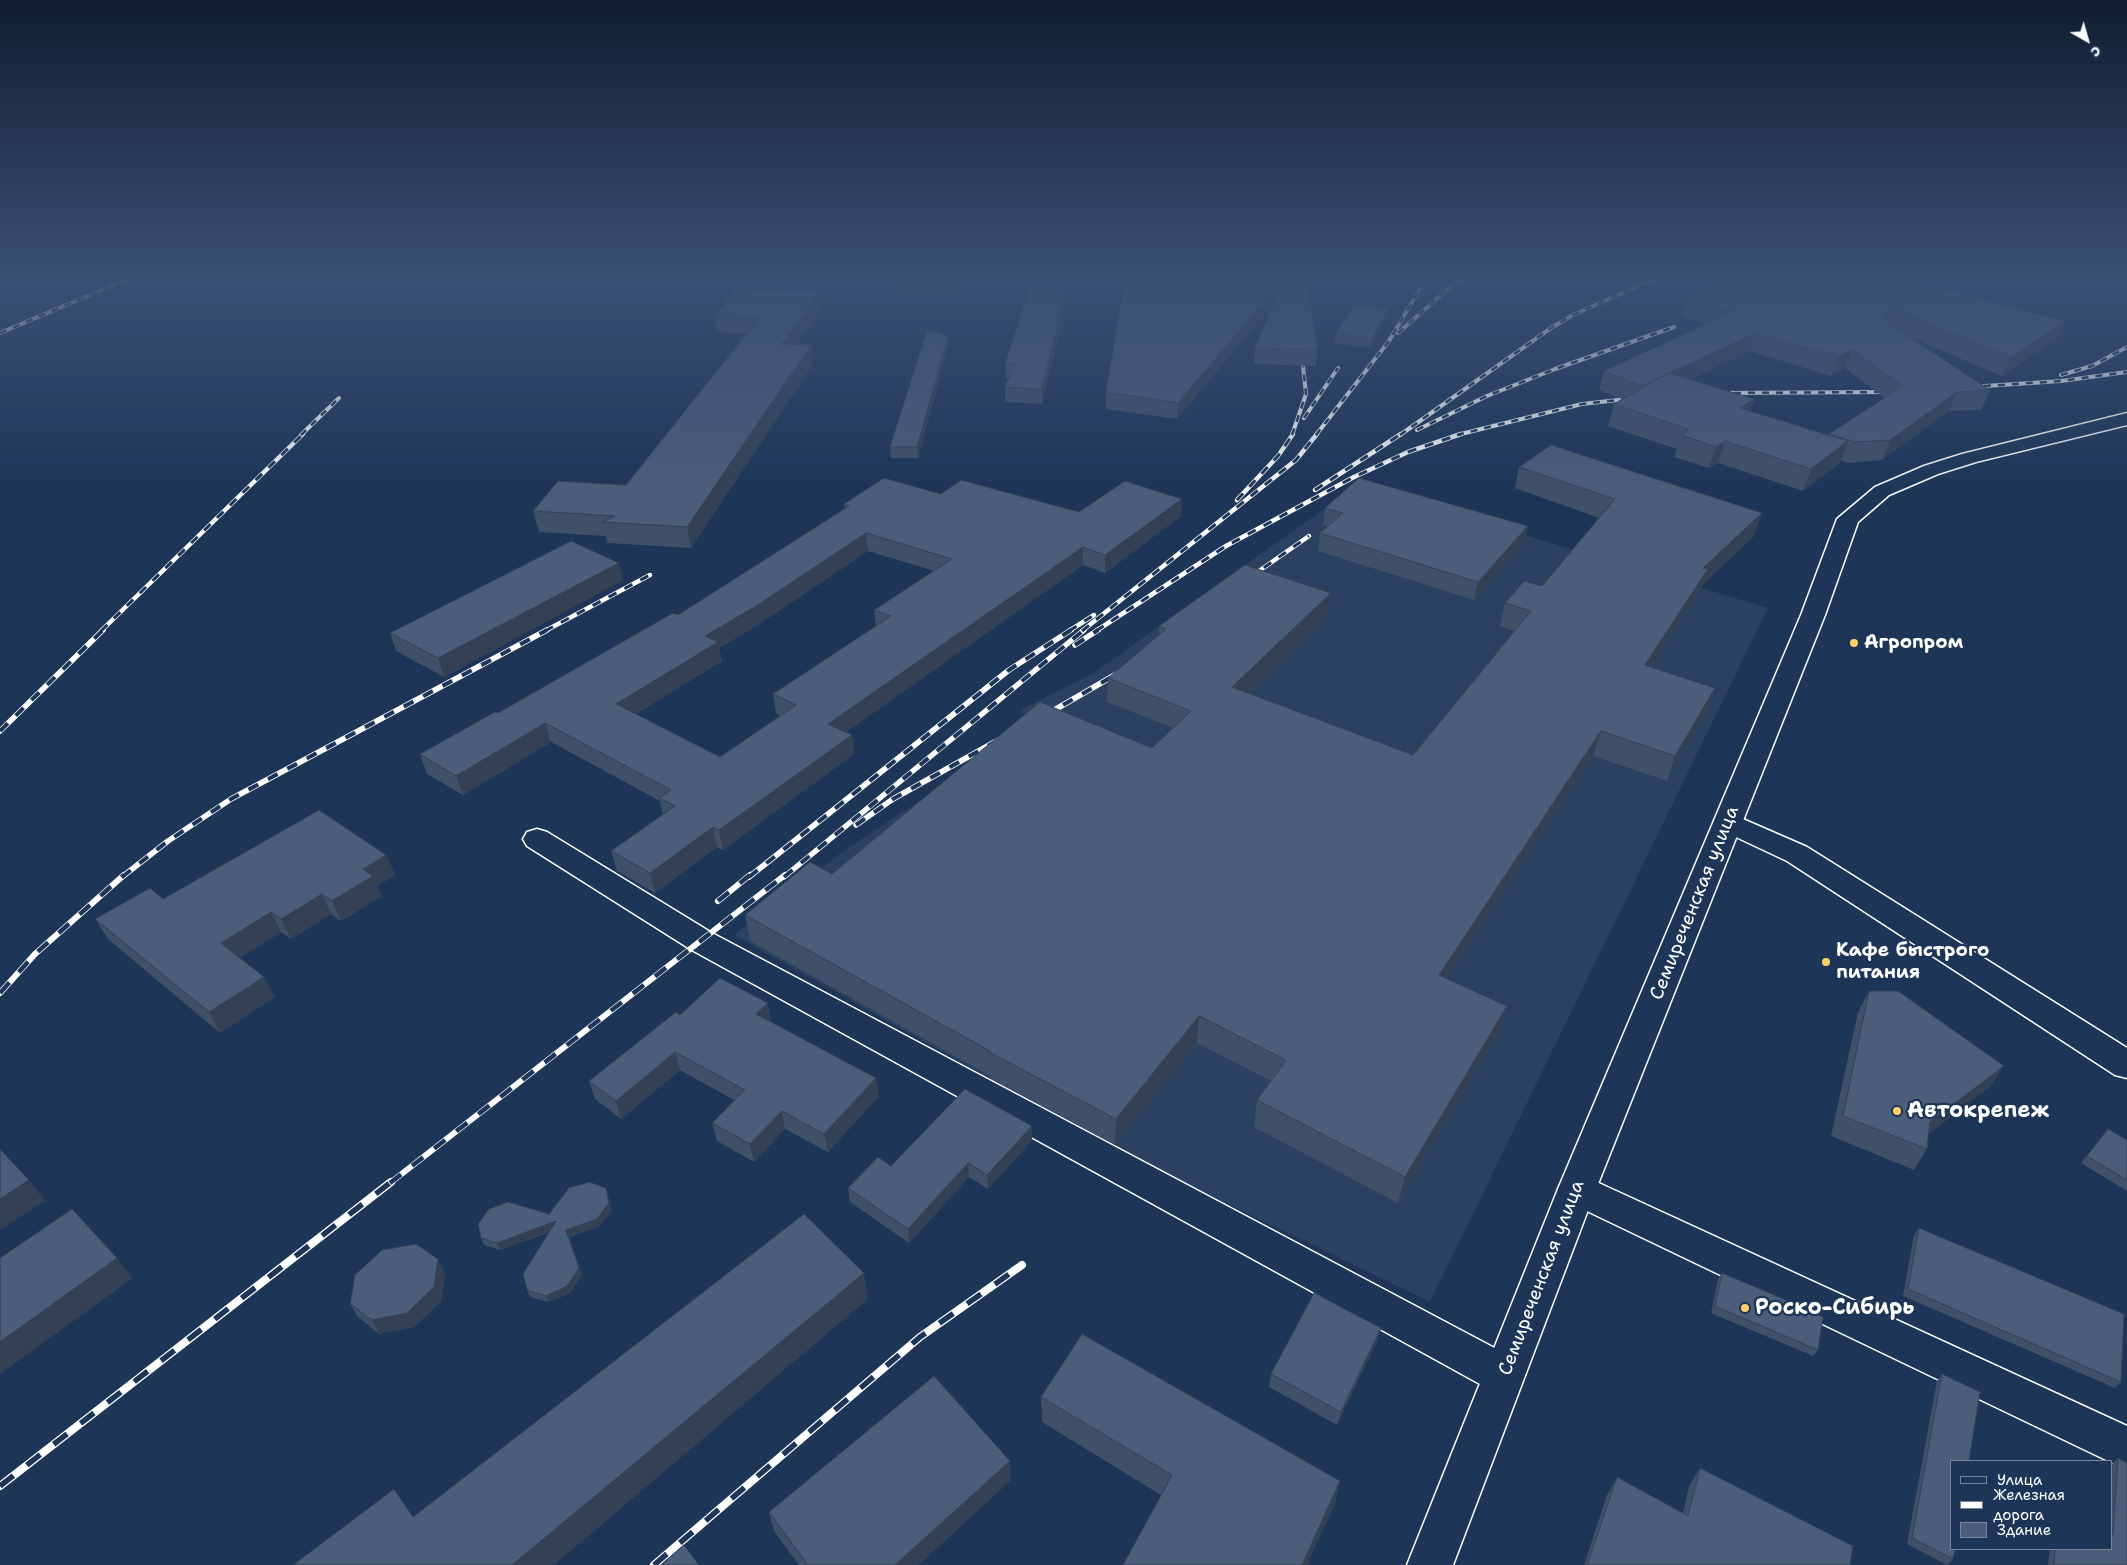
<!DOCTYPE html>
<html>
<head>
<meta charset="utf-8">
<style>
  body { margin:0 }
  #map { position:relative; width:2127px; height:1565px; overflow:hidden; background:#1d3557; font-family:"Shantell Sans",sans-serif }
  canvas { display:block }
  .legend { position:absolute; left:1950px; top:1460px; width:162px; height:90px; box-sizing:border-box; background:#1d3557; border:1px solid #77869a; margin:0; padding:6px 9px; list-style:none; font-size:15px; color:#fff }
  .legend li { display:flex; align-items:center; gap:10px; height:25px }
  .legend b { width:25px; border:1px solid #77869a }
  .north { position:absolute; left:2062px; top:15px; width:50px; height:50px; -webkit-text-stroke:4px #1d3557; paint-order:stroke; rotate:142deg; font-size:14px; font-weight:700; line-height:20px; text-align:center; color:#fff }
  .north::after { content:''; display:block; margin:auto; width:18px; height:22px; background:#fff; clip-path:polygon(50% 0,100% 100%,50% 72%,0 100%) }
</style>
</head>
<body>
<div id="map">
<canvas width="2127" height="1565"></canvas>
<ul class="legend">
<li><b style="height:6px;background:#1d3557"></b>Улица</li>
<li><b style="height:6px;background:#fff"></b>Железная дорога</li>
<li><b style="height:14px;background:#4a5d79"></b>Здание</li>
</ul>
<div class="north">С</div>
</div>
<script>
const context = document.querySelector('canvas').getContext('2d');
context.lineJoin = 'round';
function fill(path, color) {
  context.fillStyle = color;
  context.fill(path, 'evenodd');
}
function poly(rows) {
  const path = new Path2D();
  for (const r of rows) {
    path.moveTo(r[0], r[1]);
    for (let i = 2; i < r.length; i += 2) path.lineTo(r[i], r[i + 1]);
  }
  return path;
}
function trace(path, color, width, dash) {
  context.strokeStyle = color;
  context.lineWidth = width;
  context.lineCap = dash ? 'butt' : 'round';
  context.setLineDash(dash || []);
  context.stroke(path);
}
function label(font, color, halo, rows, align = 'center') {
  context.font = font + ' "Shantell Sans",sans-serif';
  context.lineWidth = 4.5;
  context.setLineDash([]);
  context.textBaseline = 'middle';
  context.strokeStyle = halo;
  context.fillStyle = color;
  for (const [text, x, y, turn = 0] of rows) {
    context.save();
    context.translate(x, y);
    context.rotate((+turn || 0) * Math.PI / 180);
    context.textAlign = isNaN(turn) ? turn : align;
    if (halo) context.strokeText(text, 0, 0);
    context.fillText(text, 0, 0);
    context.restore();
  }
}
fill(poly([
  [1352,489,1371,489,1768,608,1430,1302,1121,1152,734,935,842,852,1035,725,1021,710,1092,674]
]), '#2a4161');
const minor = poly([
  [1729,813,1807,847,2127,1048,2127,1078,2115,1075,1787,861,1719,829,1715,822,1719,815,1729,813],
  [537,829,547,832,712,933,1519,1361,1525,1375,1519,1389,1504,1395,1489,1389,690,949,527,846,523,839,527,832,537,829],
  [1577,1173,2127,1426,2127,1470,1564,1200,1558,1189,1564,1178,1577,1173]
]);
const major = poly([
  [2127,413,2127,425,1976,462,1938,474,1889,495,1858,522,1825,615,1596,1189,1453,1565,1407,1565,1558,1189,1801,615,1837,519,1875,487,1924,466,1962,454,2127,413]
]);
trace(minor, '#fff', 3);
trace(major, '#fff', 3);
fill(minor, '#1d3557');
fill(major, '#1d3557');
const railFar4 = poly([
  [0,333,133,277],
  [1398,333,1462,277],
  [2061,375,2092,366,2127,347],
  [1970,387,2061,381,2127,372],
  [1720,393,1890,392],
  [1304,418,1338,368],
  [1417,430,1487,396,1555,369,1674,327],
  [301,435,339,398],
  [1292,435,1306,394,1303,366],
  [1316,435,1389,341,1427,277],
  [1400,435,1551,328,1573,315,1658,277],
  [1457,435,1582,404,1636,398]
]);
const railFar3 = poly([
  [1315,490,1401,434],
  [1237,500,1278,456,1293,434],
  [1249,578,1309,536],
  [101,631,303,434],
  [545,631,650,575],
  [1069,631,1094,615],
  [1082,631,1296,460,1317,434],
  [1096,631,1226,546,1354,477,1408,452,1461,434]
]);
const railFar2 = poly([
  [1075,645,1098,630],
  [1044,716,1120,672],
  [0,731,103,630],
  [856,825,893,799,1000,739],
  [122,877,168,841,231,799,547,630],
  [749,877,1009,670,1071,630],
  [784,877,1084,630]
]);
const railFar1 = poly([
  [718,901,750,875],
  [0,993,35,954,124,875],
  [390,1183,785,875]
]);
const rail = poly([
  [0,1486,391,1182],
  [654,1565,920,1337,1022,1265]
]);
trace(railFar4, '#fff', 4);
trace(railFar3, '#fff', 4.5);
trace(railFar2, '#fff', 5.5);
trace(railFar1, '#fff', 6);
trace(rail, '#fff', 8);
trace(railFar4, '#1d3557', 2.5, [7]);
trace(railFar3, '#1d3557', 3, [9]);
trace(railFar2, '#1d3557', 4, [11]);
trace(railFar1, '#1d3557', 4.5, [14]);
trace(rail, '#1d3557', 5.5, [17]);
fill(poly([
  [970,277,962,297,894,295,893,281],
  [1308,277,1317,350,1316,366,1254,364,1255,348,1275,301,1177,419,1106,409,1106,392],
  [1734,277,2066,321,2057,339,2002,376,1907,336,1990,390,1981,410,1949,411,1882,460,1847,463,1841,460,1840,463,1803,491,1718,463,1709,468,1674,457,1677,449,1608,426,1614,404,1622,399,1599,390,1604,371,1706,324,1682,317,1687,299],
  [1750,351,1831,376,1845,368,1885,398,1829,434,1828,435,1750,411,1754,399,1690,379],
  [1067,286,1067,300,1042,404,1005,402,1005,387,1008,379,1006,379,1005,364],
  [819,293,820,310,796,345,811,345,813,364,691,548,607,543,606,536,539,532,533,511,626,485,746,334,717,332,715,315],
  [1386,319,1370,348,1335,343,1336,333],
  [948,336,948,346,918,458,891,458,890,447],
  [1519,467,1754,536,1703,584,1700,592,1651,667,1707,712,1667,781,1593,756,1447,979,1499,1032,1398,1203,1254,1127,1257,1100,1271,1081,1197,1043,1115,1145,990,1078,990,1076,750,941,745,915,832,874,1152,748,1173,728,1107,702,1108,678,1159,635,1159,626,1327,616,1249,694,1413,755,1514,631,1500,626,1505,603,1542,586,1599,518,1515,488],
  [941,494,1079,512,1181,516,1105,573,1083,565,846,732,852,735,854,754,723,850,717,847,655,893,617,871,611,851,663,815,660,801,551,742,463,795,427,774,420,754,498,713,678,615,845,509,844,504],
  [868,551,934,571,874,610,876,626,773,694,776,713,780,716,720,757,636,714,722,661,719,648,759,624],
  [1325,508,1528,526,1524,544,1474,600,1318,551,1320,533,1328,526,1323,525],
  [623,580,444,677,396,651,390,633],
  [386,855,395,875,377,886,382,896,341,921,331,914,291,939,281,932,240,958,264,977,275,997,220,1033,108,939,95,919,163,899],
  [1869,991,1991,1086,1928,1134,1927,1149,1914,1170,1831,1136,1858,1012],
  [680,1015,771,1021,770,1022,879,1096,828,1152,785,1129,754,1162,717,1141,712,1123,734,1100,680,1070,621,1119,595,1099,589,1081],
  [1032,1126,1032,1140,988,1189,969,1177,909,1243,850,1202,848,1188,891,1166],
  [2108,1129,2127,1140,2127,1191,2081,1163],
  [606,1188,612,1210,600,1226,569,1237,582,1275,570,1293,549,1302,530,1297,527,1290,550,1232,500,1250,484,1245,481,1238,549,1214],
  [1919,1228,2121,1382,2115,1388,1903,1296,1914,1235],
  [445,1273,441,1301,414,1327,379,1334,358,1317,350,1304],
  [1722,1273,1818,1350,1813,1356,1711,1313,1718,1280],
  [1381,1328,1377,1341,1337,1425,1269,1387,1271,1374],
  [1942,1374,1953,1559,1947,1565,1907,1544,1937,1381],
  [1041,1397,1340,1481,1334,1506,1161,1495,1042,1422],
  [2118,1458,2127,1565,2048,1565,2050,1549,2111,1549,2111,1465],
  [1700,1468,1850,1565,1584,1565,1607,1495,1617,1477,1683,1513,1689,1486],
  [1011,1480,918,1565,799,1565,774,1531,769,1512]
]), '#405068');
fill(poly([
  [964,277,970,277,962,297,961,283],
  [1284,277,1285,277,1284,289,1177,419,1178,403],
  [1067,286,1067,300,1042,404,1042,389],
  [819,293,820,310,784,362,782,344],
  [1891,308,1885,326,1885,321],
  [1388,309,1386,319,1370,348,1372,338],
  [2066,321,2057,339,2002,376,2011,357],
  [1755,333,1750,351,1636,405,1642,386],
  [948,336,948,346,918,458,917,447],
  [811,345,813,364,691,548,687,527],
  [1852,350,1845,368,1831,376,1838,357],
  [1957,392,1949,411,1882,460,1890,440],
  [1754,399,1747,420,1740,408],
  [1725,441,1718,463,1709,468,1716,447],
  [1848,441,1840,463,1803,491,1811,469],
  [1182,499,1181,516,1105,573,1105,555],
  [1762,513,1754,536,1703,584,1700,592,1637,689,1645,665,1703,568],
  [1528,526,1524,544,1474,600,1478,582],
  [866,533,868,551,759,624,719,648,722,661,621,723,616,704,705,636],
  [1083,547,1083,565,831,743,828,724],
  [619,563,623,580,444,677,438,658],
  [1331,593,1327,616,1230,712,1232,687],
  [1715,688,1707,712,1667,781,1675,756],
  [545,723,551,742,463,795,456,776],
  [1601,731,1593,756,1433,1001,1439,975],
  [852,735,854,754,723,850,719,830],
  [713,827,717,847,655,893,650,873],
  [386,855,395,875,377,886,382,896,341,921,332,901,363,869],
  [322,894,331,914,291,939,281,919],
  [271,912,281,932,232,963,221,943],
  [264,977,275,997,220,1033,209,1012],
  [768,1003,771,1021,759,1032,756,1014],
  [1507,1006,1499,1032,1398,1203,1405,1177],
  [1199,1016,1197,1043,1115,1145,1116,1119],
  [675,1052,680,1070,621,1119,616,1101],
  [2004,1066,1991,1086,1917,1142,1930,1122],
  [876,1078,879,1096,828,1152,824,1134],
  [782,1111,785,1129,754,1162,750,1144],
  [1032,1126,1032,1140,988,1189,987,1175],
  [968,1163,969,1177,909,1243,908,1229],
  [29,1180,45,1201,0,1230,0,1199],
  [606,1188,612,1210,600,1226,569,1237,582,1275,570,1293,549,1302,546,1296,566,1230],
  [556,1221,559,1228,500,1250,497,1243],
  [117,1258,133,1278,0,1374,0,1342],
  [438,1259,445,1273,441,1301,414,1327,379,1334,372,1320],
  [864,1273,868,1299,554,1565,512,1565],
  [1381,1328,1377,1341,1337,1425,1341,1412],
  [1010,1461,1011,1480,918,1565,895,1565],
  [1340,1481,1334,1506,1307,1565,1302,1565]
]), '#344155');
const building = poly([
  [895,277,964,277,961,283,893,281,895,277],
  [1125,277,1284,277,1178,403,1106,392,1125,277],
  [1285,277,1308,277,1317,350,1255,348,1285,277],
  [1734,277,1896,277,2066,321,2011,357,1891,308,1885,321,1990,390,1957,392,1890,440,1855,442,1829,434,1903,386,1852,350,1838,357,1755,333,1642,386,1604,371,1733,312,1687,299,1734,277],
  [1030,285,1067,286,1042,389,1005,387,1015,364,1005,364,1030,285],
  [736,289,819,293,782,344,811,345,687,527,602,522,615,516,533,511,558,481,626,485,760,317,715,315,736,289],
  [1354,305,1388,309,1372,338,1336,333,1354,305],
  [927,330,948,336,917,447,890,447,927,330],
  [1668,373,1754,399,1740,408,1848,441,1811,469,1725,441,1716,447,1681,435,1689,429,1614,404,1668,373],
  [1551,445,1762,513,1703,568,1708,569,1645,665,1715,688,1675,756,1601,731,1439,975,1507,1006,1405,1177,1257,1100,1286,1060,1199,1016,1116,1119,989,1052,990,1051,745,915,810,862,832,874,1040,702,1152,748,1191,711,1108,678,1166,629,1159,626,1245,565,1331,593,1232,687,1413,755,1531,611,1505,603,1524,581,1542,586,1615,499,1519,467,1551,445],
  [884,478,941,494,961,480,1079,512,1125,481,1182,499,1105,555,1083,547,828,724,852,735,719,830,713,827,650,873,611,851,675,806,659,798,671,790,545,723,456,776,420,754,495,712,498,713,673,613,678,615,849,506,844,504,884,478],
  [866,533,952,559,874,610,891,616,773,694,796,705,720,757,616,704,718,642,705,636,756,606,866,533],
  [1359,478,1528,526,1478,582,1320,533,1343,513,1325,508,1359,478],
  [571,541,619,563,438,658,390,633,571,541],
  [319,810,386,855,363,869,373,876,332,901,322,894,281,919,271,912,221,943,264,977,209,1012,95,919,150,888,163,899,319,810],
  [720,978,768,1003,756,1014,876,1078,824,1134,782,1111,750,1144,712,1123,745,1090,675,1052,616,1101,589,1081,676,1012,680,1015,720,978],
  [1869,991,1898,991,2004,1066,1930,1122,1927,1149,1843,1116,1869,991],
  [965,1089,1032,1126,987,1175,968,1163,908,1229,848,1188,878,1157,891,1166,965,1089],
  [2108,1129,2127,1140,2127,1180,2087,1156,2108,1129],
  [0,1149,29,1180,0,1199,0,1149],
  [589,1182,606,1188,609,1203,597,1219,566,1230,579,1268,567,1286,546,1296,527,1290,523,1274,556,1221,497,1243,481,1238,478,1224,489,1209,508,1202,549,1214,569,1188,589,1182],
  [72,1209,117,1258,0,1342,0,1258,72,1209],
  [804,1214,864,1273,512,1565,293,1565,394,1489,413,1517,804,1214],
  [1919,1228,2124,1314,2121,1382,1908,1289,1919,1228],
  [416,1244,438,1259,434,1287,407,1313,372,1320,350,1304,355,1275,382,1250,416,1244],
  [1722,1273,1788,1301,1823,1317,1818,1350,1715,1306,1722,1273],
  [1314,1293,1381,1328,1341,1412,1271,1374,1314,1293],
  [1082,1334,1340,1481,1302,1565,1123,1565,1172,1475,1041,1397,1082,1334],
  [1942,1374,1980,1392,1969,1461,1951,1461,1951,1549,1955,1549,1953,1559,1912,1538,1942,1374],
  [934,1376,1010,1461,895,1565,808,1565,769,1512,934,1376],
  [2118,1458,2127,1463,2127,1565,2054,1565,2055,1549,2111,1549,2111,1534,2113,1535,2118,1458],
  [1700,1468,1853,1546,1850,1565,1587,1565,1617,1477,1688,1516,1700,1468],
  [684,1545,699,1565,661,1565,684,1545]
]);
fill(building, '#4a5d79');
trace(building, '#344155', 1);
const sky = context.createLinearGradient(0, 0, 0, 496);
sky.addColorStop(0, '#101d30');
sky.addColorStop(0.56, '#3a5174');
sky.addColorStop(1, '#3a517400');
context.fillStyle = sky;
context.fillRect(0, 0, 2127, 496);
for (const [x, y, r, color] of [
  [1854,643,5,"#ffd166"],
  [1826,962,5,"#ffd166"],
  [1897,1111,5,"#ffd166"],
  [1745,1308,5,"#ffd166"]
]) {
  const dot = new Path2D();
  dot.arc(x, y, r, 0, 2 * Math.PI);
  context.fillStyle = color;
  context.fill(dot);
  trace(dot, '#1d3557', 2);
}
label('bold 19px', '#fff', '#1d3557', [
  ["Агропром",1864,643],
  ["Кафе быстрого",1836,951],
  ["питания",1836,973]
], 'left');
label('19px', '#fff', '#1d3557', [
  ["Семиреченская улица",1695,903,-68],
  ["Семиреченская улица",1542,1278,-69]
]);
label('bold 22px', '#fff', '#1d3557', [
  ["Автокрепеж",1907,1111],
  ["Роско-Сибирь",1755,1308]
], 'left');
</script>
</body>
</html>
